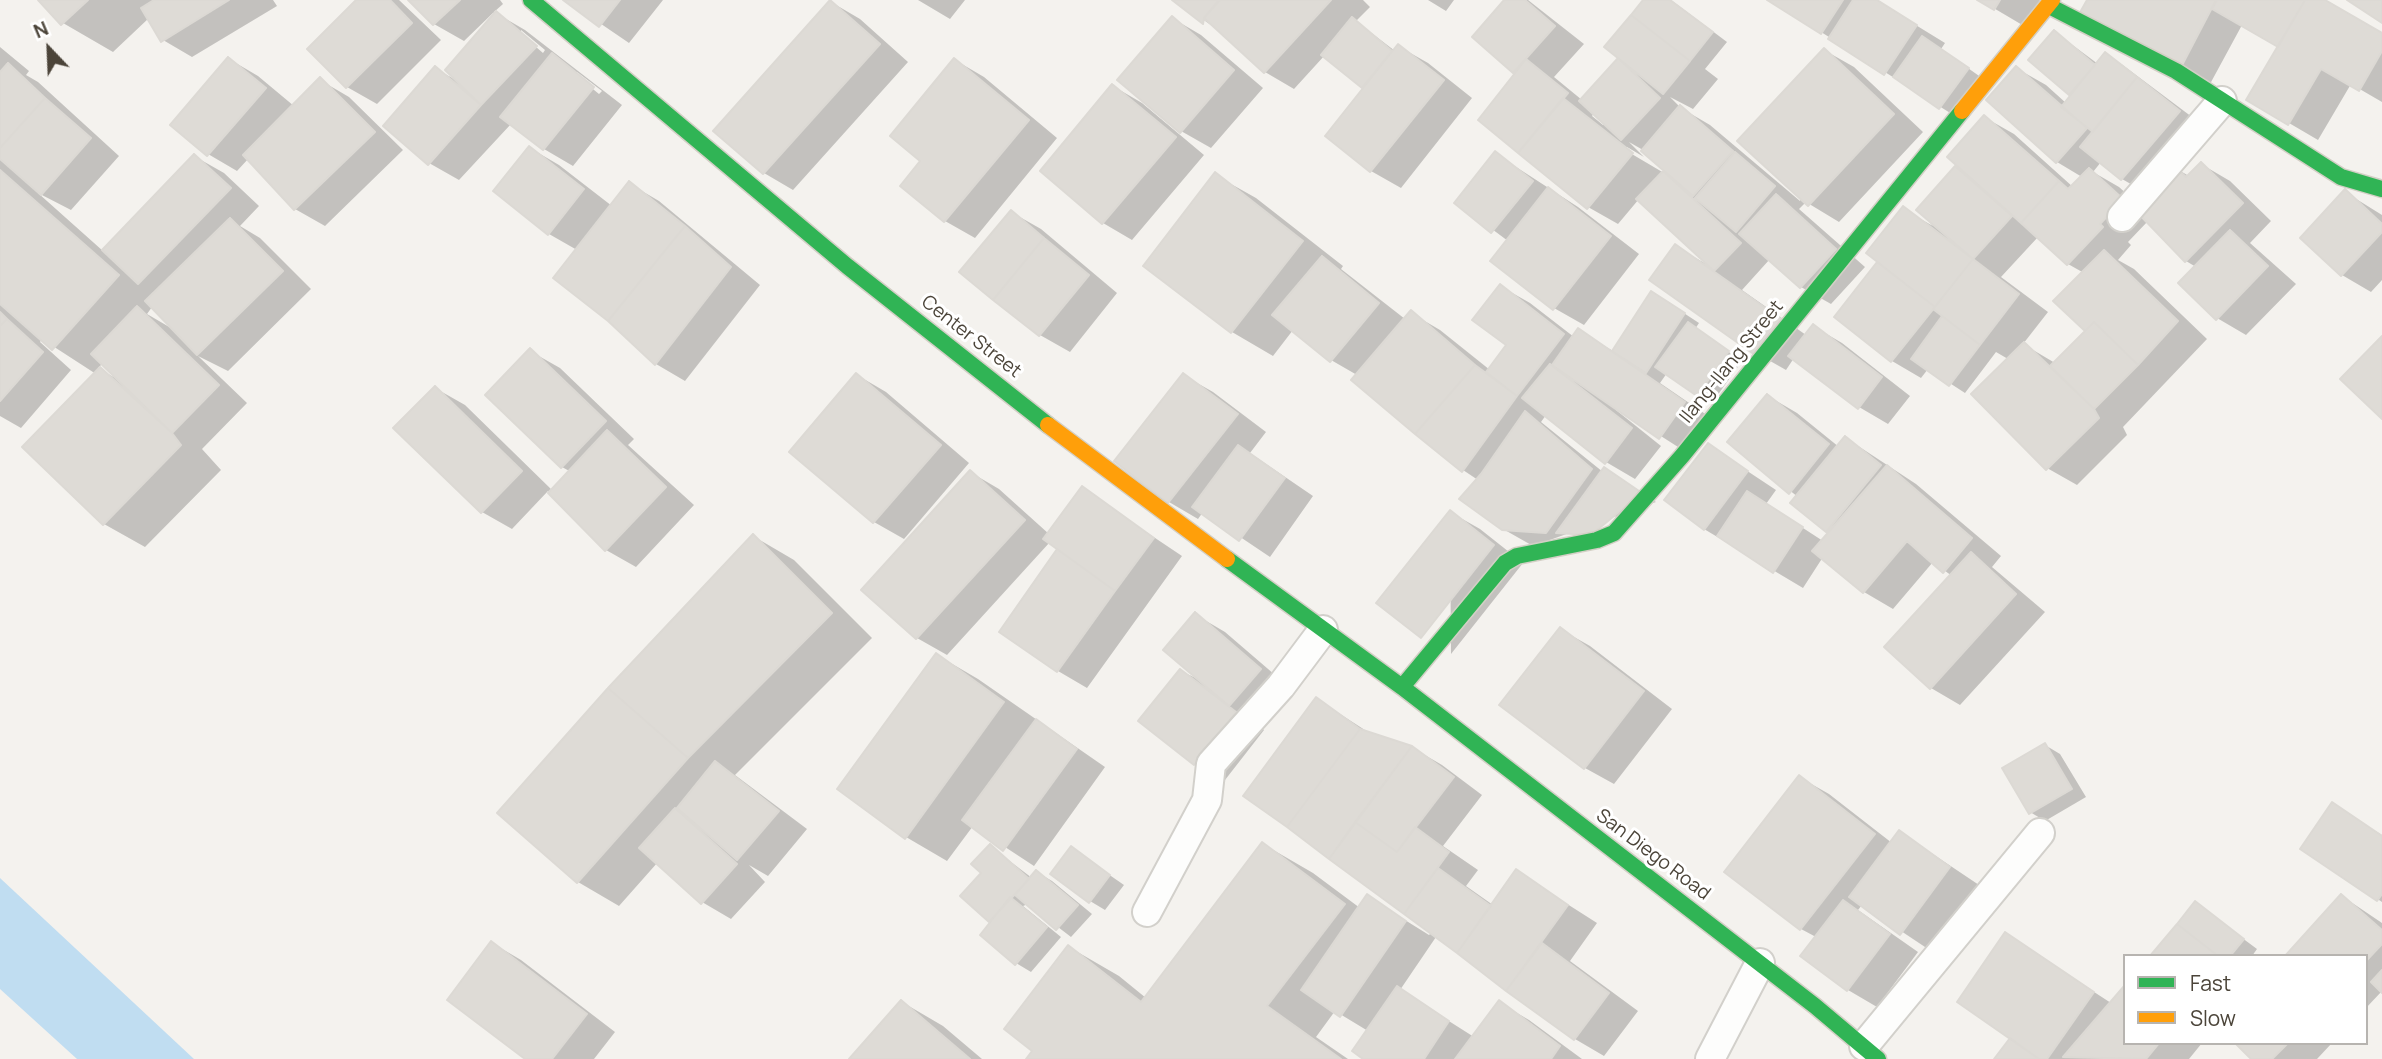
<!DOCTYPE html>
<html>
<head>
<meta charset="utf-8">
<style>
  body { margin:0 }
  #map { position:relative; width:2382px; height:1059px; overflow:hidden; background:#f4f2ee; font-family:Manrope,sans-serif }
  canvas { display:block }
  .legend { position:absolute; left:2123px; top:954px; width:245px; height:91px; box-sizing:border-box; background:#fff; border:2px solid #b7b4b0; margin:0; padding:9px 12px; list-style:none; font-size:21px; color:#4b4439 }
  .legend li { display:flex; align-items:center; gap:14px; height:35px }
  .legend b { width:35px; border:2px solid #b7b4b0 }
  .north { position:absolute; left:14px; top:14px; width:70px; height:70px; -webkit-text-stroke:5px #fff; paint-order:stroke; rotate:337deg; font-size:19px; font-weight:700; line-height:28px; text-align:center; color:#4b4439 }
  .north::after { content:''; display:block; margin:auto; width:24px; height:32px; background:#4b4439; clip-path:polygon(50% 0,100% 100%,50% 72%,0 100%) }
</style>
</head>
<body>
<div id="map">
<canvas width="2382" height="1059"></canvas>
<ul class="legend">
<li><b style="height:9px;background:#30b455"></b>Fast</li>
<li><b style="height:9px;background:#ff9f0a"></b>Slow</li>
</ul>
<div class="north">N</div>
</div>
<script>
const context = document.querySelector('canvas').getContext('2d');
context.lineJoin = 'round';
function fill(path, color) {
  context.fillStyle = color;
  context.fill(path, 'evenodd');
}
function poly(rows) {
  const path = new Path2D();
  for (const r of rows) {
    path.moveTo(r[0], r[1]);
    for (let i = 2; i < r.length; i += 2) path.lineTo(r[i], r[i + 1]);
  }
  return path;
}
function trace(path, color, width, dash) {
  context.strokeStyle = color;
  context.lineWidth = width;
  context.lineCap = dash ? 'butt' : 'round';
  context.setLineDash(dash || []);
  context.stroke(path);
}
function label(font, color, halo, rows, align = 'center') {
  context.font = font + ' Manrope,sans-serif';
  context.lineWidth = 6;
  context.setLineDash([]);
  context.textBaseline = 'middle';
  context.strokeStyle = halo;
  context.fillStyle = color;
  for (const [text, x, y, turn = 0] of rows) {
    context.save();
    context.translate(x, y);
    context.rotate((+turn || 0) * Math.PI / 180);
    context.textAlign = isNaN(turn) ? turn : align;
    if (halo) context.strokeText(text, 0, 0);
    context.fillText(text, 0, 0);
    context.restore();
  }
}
fill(poly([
  [0,878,194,1059,77,1059,0,989]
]), '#c0ddf1');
fill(poly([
  [41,0,273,0,277,6,192,57,163,40,149,18,113,52,63,23],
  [359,0,399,0,441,40,377,104,347,87],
  [411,0,500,0,503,4,494,12,525,30,622,105,573,166,544,149,511,124,459,180,429,163,436,69,456,80,495,15,493,13,464,41,434,24],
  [521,30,545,50,543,53,521,34],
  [577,72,602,91,599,94,577,76],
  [566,0,663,0,629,43],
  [918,0,965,0,950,19],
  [1175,0,1363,0,1370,7,1356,21,1395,51,1398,46,1428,63,1472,98,1401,188,1371,171,1327,136,1365,88,1325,55,1294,89,1265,72,1218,30],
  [1428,0,1454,0,1446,11],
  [1506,0,1528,0,1584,44,1554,77,1582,100,1621,58,1645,0,1671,0,1727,42,1705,69,1718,79,1693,109,1670,97,1681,108,1710,125,1800,201,1824,50,1854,67,1923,132,1839,222,1806,202,1799,209,1865,267,1831,304,1801,287,1770,259,1742,290,1806,335,1813,326,1842,343,1910,396,1888,424,1859,407,1794,358,1786,370,1756,353,1675,246,1708,265,1639,199,1618,224,1588,207,1517,74,1474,36],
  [1594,113,1605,123,1603,125,1592,116],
  [1629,142,1643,150,1666,170,1664,173,1625,150,1627,147,1644,157],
  [1770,0,1875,0,1945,43,1941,49,1982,78,1955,116],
  [1980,0,2040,0,2024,26],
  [2089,0,2321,0,2382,35,2382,102,2351,84,2318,140,2248,99,2280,47,2242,25,2210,84],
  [831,2,860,19,908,62,793,190,764,173],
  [1172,18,1201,35,1263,88,1211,148,1181,131],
  [2055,32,2098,64,2120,63,2208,129,2175,168,2189,176,2201,164,2230,181,2271,221,2250,243,2296,284,2246,335,2217,318,2196,267,2186,261,2148,221,2128,242,2131,245,2118,260,2134,269,2207,339,2123,427,2127,435,2077,485,2047,468,2008,359,1996,352,1965,393,1928,369,1921,378,1892,361,1836,316,1880,262,1903,209,1933,226,1918,210,1958,166,1984,117,2014,134,2073,187,2082,177,2057,162,2016,68,2046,85,2066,103,2071,94,2031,60],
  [2101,162,2122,179,2150,195,2140,206,2119,187,2093,172],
  [2038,237,2068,264,2084,273,2056,301,2087,331,2055,363,2023,344,2048,312,2001,277],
  [0,47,29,71,26,75,38,82,119,156,71,210,38,193,103,251,194,156,224,173,259,206,240,226,260,238,311,289,228,371,198,356,247,403,202,449,221,470,145,547,104,524,96,374,42,339,40,342,71,370,21,428,0,416],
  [152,307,171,328,147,314],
  [103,363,117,379,98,368],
  [229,59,258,76,294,106,320,80,349,97,403,150,325,226,295,209,249,158,237,171,208,154],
  [955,60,984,77,1057,138,975,238,945,221,903,185,923,161],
  [1113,86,1142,103,1204,155,1132,240,1103,223],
  [530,148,559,165,612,206,630,184,659,201,760,285,685,381,656,364,609,320,577,250,549,234],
  [1496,154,1578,207,1639,254,1584,325,1554,308,1493,261,1508,241,1457,203],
  [1215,175,1256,198,1343,266,1341,269,1405,319,1411,313,1440,330,1490,370,1509,345,1500,286,1530,303,1574,337,1578,330,1613,351,1667,302,1699,323,1695,329,1742,361,1712,403,1667,373,1660,383,1714,420,1689,454,1617,408,1616,410,1661,446,1635,479,1606,462,1546,415,1541,422,1603,472,1605,469,1619,478,1656,502,1533,546,1503,529,1478,480,1463,470,1357,375,1331,360,1293,330,1273,356,1232,332,1145,265],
  [2345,192,2382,215,2382,280,2371,292,2342,275],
  [1011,212,1041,229,1117,293,1070,352,1040,335,962,272],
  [530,351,560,368,634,439,628,445,694,505,636,567,606,550,548,491,512,529,482,512,396,428,435,388,465,405,553,491,571,472,562,467],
  [857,375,886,392,969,463,904,539,874,522,791,452],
  [1183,375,1213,392,1266,432,1250,453,1313,496,1270,557,1203,512,1198,519,1169,502],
  [1768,396,1797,413,1839,447,1846,438,1916,484,2001,556,1992,567,2045,612,1960,705,1931,688,1952,576,1933,562,1893,609,1864,592,1823,557,1803,588,1704,529,1708,445,1776,490,1766,504,1823,541,1831,533,1798,497,1729,442],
  [970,472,999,489,1049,534,1082,489,1182,556,1087,688,1058,671,1060,549,1050,542,947,655,917,638,863,589],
  [1450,512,1480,529,1523,563,1451,654],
  [753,536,794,560,872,638,735,775,807,829,768,876,749,865,765,882,731,919,702,902,658,862,619,906,578,882,500,813],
  [1196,615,1225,632,1289,687,1257,724,1264,730,1225,780,1195,763,1181,671,1202,681],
  [1560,629,1590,646,1672,709,1614,784,1585,768],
  [937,655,978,679,1105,767,1034,866,973,826,947,861,906,837],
  [1317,699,1371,734,1411,747,1442,765,1482,795,1443,846,1478,870,1466,886,1493,905,1517,872,1597,923,1570,961,1638,1011,1604,1056,1575,1039,1436,937,1400,990,1474,1037,1500,1003,1529,1020,1582,1059,1366,1059,1368,1031,1335,1011,1316,1037,1348,1059,1028,1059,1034,1051,1069,947,1119,976,1146,998,1263,844,1313,873,1360,908,1368,897,1429,935,1431,933,1245,796],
  [2045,745,2060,754,2086,797,2045,821,2030,812],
  [1799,777,1829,794,1892,843,1900,832,1979,885,1931,951,1862,905,1858,910,1918,952,1877,1007,1848,990,1816,937,1801,929],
  [2333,805,2382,835,2382,902,2303,849],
  [990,846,1032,878,1037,872,1052,881,1092,914,1071,937,1028,904,1023,906,1061,937,1031,972,1016,963,991,922,963,896,984,873],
  [1072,849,1124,885,1105,910,1090,901],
  [2342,896,2382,923,2382,991,2366,1008,2366,956],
  [2195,903,2257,949,2252,956,2152,956],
  [2005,934,2111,1003,2125,1043,2202,1043,2189,1059,1996,1059,2013,1038],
  [492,943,521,960,615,1032,594,1059,528,1059],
  [902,1002,943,1026,982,1059,852,1059],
  [2237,1043,2332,1043,2317,1059,2254,1059]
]), '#0003');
const building = poly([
  [38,0,88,0,61,25,38,0],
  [154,0,229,0,161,42,141,8,154,0],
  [356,0,390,0,412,23,346,88,307,49,356,0],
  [408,0,460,0,433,25,408,0],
  [563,0,620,0,599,27,563,0],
  [830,0,880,44,763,174,713,131,830,0],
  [1172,0,1219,0,1204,18,1203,24,1172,0],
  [1220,0,1331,0,1264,73,1204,18,1220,0],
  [1504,0,1525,0,1555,26,1513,73,1472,37,1504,0],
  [1643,0,1670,0,1713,32,1690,61,1631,15,1643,0],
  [1767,0,1843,0,1821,34,1767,0],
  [1853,0,1877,0,1917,25,1884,75,1828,39,1853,0],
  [1977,0,2000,0,1994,10,1977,0],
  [2087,0,2216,0,2180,69,2078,16,2087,0],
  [2217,0,2305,0,2278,47,2212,9,2217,0],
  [2305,0,2325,0,2382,33,2382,51,2359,91,2321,69,2288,125,2246,100,2305,0],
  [2347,0,2382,0,2382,23,2347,0],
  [496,11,537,46,481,105,445,70,496,11],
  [1631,15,1690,61,1663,94,1604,47,1631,15],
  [1172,16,1234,70,1180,133,1117,80,1172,16],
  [1352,17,1392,51,1362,88,1321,55,1352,17],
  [2054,30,2095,65,2069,95,2028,60,2054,30],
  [1922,36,1969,68,1939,109,1893,77,1922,36],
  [1398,44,1444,80,1370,172,1325,136,1398,44],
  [1824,48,1894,114,1808,206,1737,141,1824,48],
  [2105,52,2137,77,2093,132,2061,107,2105,52],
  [552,53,594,87,543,150,500,117,552,53],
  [228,57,266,88,207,156,170,125,228,57],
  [954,58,1029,120,944,222,900,186,920,161,890,136,954,58],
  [1618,58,1660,98,1621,140,1579,101,1618,58],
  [1526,59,1568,93,1518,153,1478,120,1526,59],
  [8,63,45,98,0,148,0,72,8,63],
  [435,66,481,105,428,165,383,126,435,66],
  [2016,66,2087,128,2056,163,1986,100,2016,66],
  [320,77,375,132,294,210,243,155,320,77],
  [2137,77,2180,111,2121,180,2080,147,2137,77],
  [1112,84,1176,137,1102,224,1040,171,1112,84],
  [45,98,91,138,41,195,0,159,0,148,45,98],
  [1563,98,1633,153,1587,209,1518,153,1563,98],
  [1680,105,1733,151,1693,196,1641,151,1680,105],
  [1984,115,2059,181,2021,223,1947,157,1984,115],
  [529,146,584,189,548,235,493,191,529,146],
  [1495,151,1533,181,1491,233,1454,203,1495,151],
  [1735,152,1775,186,1736,232,1695,198,1735,152],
  [194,154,231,188,138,284,102,250,194,154],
  [2201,162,2243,203,2185,262,2134,209,2174,166,2186,177,2201,162],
  [1955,166,2012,216,1973,259,1916,210,1955,166],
  [2089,168,2123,199,2100,224,2103,227,2067,265,2021,223,2059,181,2068,189,2089,168],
  [0,170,119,275,52,350,0,304,0,170],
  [1663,171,1741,243,1714,271,1636,199,1663,171],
  [1215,172,1303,241,1231,333,1143,266,1215,172],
  [629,181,685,226,608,321,553,278,629,181],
  [1548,187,1611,236,1553,310,1490,261,1548,187],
  [2345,189,2382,224,2382,232,2341,276,2300,238,2345,189],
  [1776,194,1836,249,1800,288,1739,234,1776,194],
  [1903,206,1973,259,1935,307,1866,253,1903,206],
  [1011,210,1044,238,993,300,959,272,1011,210],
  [230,218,283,271,197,355,145,301,230,218],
  [685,226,731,267,655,365,608,321,685,226],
  [2230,230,2268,266,2216,320,2178,283,2230,230],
  [1044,238,1089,275,1039,336,993,300,1044,238],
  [1675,244,1781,319,1755,355,1649,280,1675,244],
  [2104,250,2178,321,2138,365,2094,322,2085,331,2053,301,2104,250],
  [1322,256,1379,303,1330,362,1272,315,1322,256],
  [1973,259,2019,294,1980,345,1933,309,1973,259],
  [1877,262,1935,307,1891,362,1834,317,1877,262],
  [1500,284,1564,334,1517,396,1486,372,1506,345,1472,320,1500,284],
  [1651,291,1685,313,1646,373,1612,351,1651,291],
  [137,306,219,385,172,433,91,354,137,306],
  [1411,310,1475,365,1415,434,1351,380,1411,310],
  [0,312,7,319,0,326,0,312],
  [1942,316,1980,345,1949,386,1911,359,1942,316],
  [7,319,43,352,0,401,0,326,7,319],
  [1688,322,1729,351,1697,396,1655,367,1688,322],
  [2094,322,2138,365,2094,409,2050,366,2094,322],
  [1813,324,1882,377,1858,409,1788,356,1813,324],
  [1578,328,1685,402,1659,439,1552,365,1578,328],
  [2382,336,2382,419,2340,379,2382,336],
  [2024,342,2094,409,2099,418,2046,470,1971,394,2024,342],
  [530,348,606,421,561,468,485,395,530,348],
  [1550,364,1632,428,1605,464,1522,398,1550,364],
  [1475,365,1517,396,1462,472,1415,434,1475,365],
  [100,367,172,433,181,445,103,525,22,447,100,367],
  [856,373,941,445,873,523,789,452,856,373],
  [1183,373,1238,414,1168,503,1114,461,1183,373],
  [435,386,522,471,481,513,393,428,435,386],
  [1767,394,1829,444,1789,494,1727,442,1767,394],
  [1525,411,1592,469,1546,533,1502,530,1459,499,1481,474,1525,411],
  [607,430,666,487,605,551,548,493,607,430],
  [1845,436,1881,465,1826,532,1790,503,1845,436],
  [1708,443,1748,471,1704,530,1664,500,1708,443],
  [1238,445,1285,478,1239,541,1192,507,1238,445],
  [1887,465,1972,538,1943,573,1907,541,1863,593,1812,551,1887,465],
  [1604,467,1642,493,1591,535,1556,533,1604,467],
  [970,470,1025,520,916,639,861,590,970,470],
  [1082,486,1154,538,1115,591,1043,539,1082,486],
  [1747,491,1803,527,1773,573,1717,536,1747,491],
  [1450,510,1494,545,1421,638,1376,603,1450,510],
  [753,534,832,613,688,758,608,688,753,534],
  [1057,549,1115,591,1057,672,999,632,1057,549],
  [1971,552,2016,594,1930,689,1884,647,1971,552],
  [1195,612,1261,669,1229,706,1163,650,1195,612],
  [1560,627,1644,691,1584,769,1499,705,1560,627],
  [936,653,1004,702,905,839,837,789,936,653],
  [1180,669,1236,712,1194,765,1138,721,1180,669],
  [608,688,688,758,577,883,497,813,608,688],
  [1316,697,1360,729,1287,827,1243,796,1316,697],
  [1036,719,1077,749,1003,851,962,820,1036,719],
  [1360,729,1412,746,1329,859,1287,827,1360,729],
  [2045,743,2072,789,2029,814,2002,768,2045,743],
  [1412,746,1454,777,1397,852,1355,822,1412,746],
  [715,761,779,811,737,860,677,808,715,761],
  [1799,775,1875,834,1800,930,1724,872,1799,775],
  [2332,802,2382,836,2382,894,2377,901,2300,849,2332,802],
  [675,808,737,864,701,904,639,848,675,808],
  [1355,822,1397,852,1415,827,1449,852,1404,914,1329,859,1355,822],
  [1899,830,1950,867,1900,935,1849,897,1899,830],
  [1262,842,1345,904,1267,1006,1341,1059,1026,1059,1032,1051,1004,1029,1068,945,1141,1002,1262,842],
  [990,844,1029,879,989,922,960,896,981,873,971,864,990,844],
  [1071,846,1110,875,1089,903,1050,874,1071,846],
  [1438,868,1491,906,1457,953,1404,914,1438,868],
  [1516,869,1568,905,1506,991,1457,953,1516,869],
  [1036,870,1078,905,1056,930,1015,895,1036,870],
  [1367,894,1406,921,1340,1017,1301,990,1367,894],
  [2341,894,2382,930,2382,944,2366,961,2366,956,2285,956,2341,894],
  [1010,897,1047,927,1015,965,980,935,1010,897],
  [1843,900,1890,934,1847,991,1800,956,1843,900],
  [2195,901,2244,939,2230,956,2218,956,2177,924,2195,901],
  [2177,924,2218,956,2150,956,2177,924],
  [2005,932,2094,992,2047,1059,2039,1059,1957,1002,2005,932],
  [491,941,587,1014,552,1059,525,1059,447,1000,491,941],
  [1542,943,1609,993,1574,1040,1506,991,1542,943],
  [2382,970,2382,993,2371,982,2382,970],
  [2125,985,2125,1043,2159,1043,2146,1059,2063,1057,2125,985],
  [1397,986,1449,1021,1424,1059,1363,1059,1352,1051,1397,986],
  [901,1000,970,1059,849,1059,901,1000],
  [1499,1000,1560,1046,1551,1059,1455,1059,1499,1000],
  [2010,1038,2039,1059,1994,1059,2010,1038],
  [2235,1043,2288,1043,2272,1059,2251,1059,2235,1043]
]);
fill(building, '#dedbd6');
trace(building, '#dcd9d4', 2);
const lane = poly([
  [2122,217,2222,101],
  [1147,912,1207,800,1211,764,1281,686,1323,630],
  [1864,1046,2040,833],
  [1710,1059,1760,963]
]);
const fast = poly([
  [531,0,847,266,1048,425],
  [2049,6,2176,71,2341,177,2382,189],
  [1227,559,1402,687,1815,1006,1878,1059],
  [1402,687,1505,563,1517,556,1597,540,1614,533,1682,456,1962,111]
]);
const slow = poly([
  [1962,111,2052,0],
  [1048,425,1227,559]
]);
trace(lane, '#d2d0cb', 32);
trace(fast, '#d3cfc5', 19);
trace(slow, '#d3cfc5', 19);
trace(lane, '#fdfdfc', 28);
trace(fast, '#30b455', 16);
trace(slow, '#ff9f0a', 16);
label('19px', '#4b4439', '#fff', [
  ["Center Street",971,337,38],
  ["Ilang-Ilang Street",1732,362,-51],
  ["San Diego Road",1653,855,37]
]);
</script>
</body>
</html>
